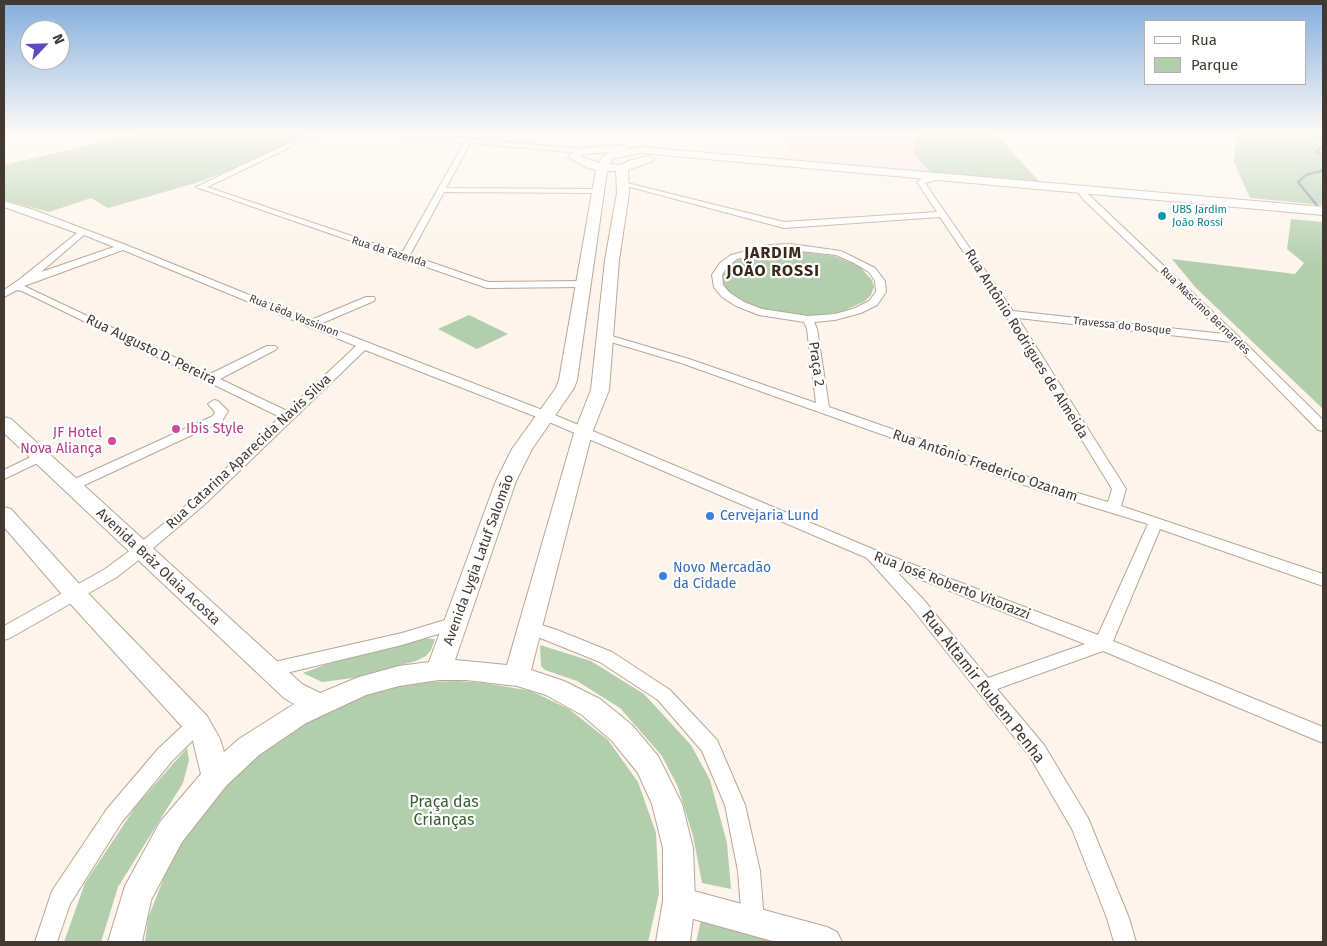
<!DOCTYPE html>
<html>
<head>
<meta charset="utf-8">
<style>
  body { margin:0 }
  #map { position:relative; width:1327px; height:946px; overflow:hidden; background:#fdf5ec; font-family:"Fira Sans",sans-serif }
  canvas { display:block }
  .frame { position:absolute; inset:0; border:5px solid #423a32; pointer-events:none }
  .legend { position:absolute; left:1144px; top:20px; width:162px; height:65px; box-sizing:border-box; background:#fff; border:1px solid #b3b0ad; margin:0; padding:6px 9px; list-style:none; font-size:15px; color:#423a32 }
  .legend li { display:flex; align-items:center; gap:10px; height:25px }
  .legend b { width:25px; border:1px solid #b3b0ad }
  .north { position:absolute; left:20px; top:20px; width:50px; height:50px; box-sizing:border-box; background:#fff; border:1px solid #b3b0ad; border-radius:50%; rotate:66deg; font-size:14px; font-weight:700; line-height:20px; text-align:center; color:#423a32 }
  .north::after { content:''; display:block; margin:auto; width:18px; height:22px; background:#5f48c1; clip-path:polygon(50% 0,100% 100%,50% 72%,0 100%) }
</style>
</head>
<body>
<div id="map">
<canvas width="1327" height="946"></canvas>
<div class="frame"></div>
<ul class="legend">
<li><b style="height:6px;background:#fff"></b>Rua</li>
<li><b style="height:14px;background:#b2cead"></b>Parque</li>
</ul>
<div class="north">N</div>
</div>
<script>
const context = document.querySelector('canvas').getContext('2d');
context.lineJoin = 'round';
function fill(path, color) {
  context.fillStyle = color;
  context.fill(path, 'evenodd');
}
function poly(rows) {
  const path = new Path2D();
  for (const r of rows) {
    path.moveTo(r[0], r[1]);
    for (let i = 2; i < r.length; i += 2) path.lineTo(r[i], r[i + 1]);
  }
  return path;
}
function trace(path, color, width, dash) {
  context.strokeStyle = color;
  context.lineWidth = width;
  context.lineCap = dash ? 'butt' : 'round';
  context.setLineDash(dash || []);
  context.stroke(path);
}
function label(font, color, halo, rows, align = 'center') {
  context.font = font + ' "Fira Sans",sans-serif';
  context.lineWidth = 4.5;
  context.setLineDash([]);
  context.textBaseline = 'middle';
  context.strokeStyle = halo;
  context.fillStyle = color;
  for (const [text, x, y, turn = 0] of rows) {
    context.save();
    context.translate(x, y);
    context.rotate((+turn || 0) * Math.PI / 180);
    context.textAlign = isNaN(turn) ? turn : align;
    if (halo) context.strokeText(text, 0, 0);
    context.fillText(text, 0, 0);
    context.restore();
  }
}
fill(poly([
  [794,133,916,133,914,154,936,179,779,164]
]), '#fce6e8');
fill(poly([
  [142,133,327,133,196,183,108,208,91,198,49,212,4,200,4,165],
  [916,133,995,133,1046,189,936,179,914,154],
  [1237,133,1323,133,1323,205,1250,198,1234,162],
  [1291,219,1323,222,1323,409,1196,288,1172,259,1295,274,1304,263,1287,249],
  [788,250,834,256,859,266,872,280,874,287,871,295,865,301,842,312,809,316,790,315,757,308,743,302,726,289,723,281,723,274,735,261,758,253],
  [469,315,508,334,477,349,438,329],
  [421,638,435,639,431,650,426,656,416,661,353,678,322,682,303,673,349,656],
  [540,645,591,661,644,694,691,745,710,780,727,843,731,889,702,883,693,836,678,787,662,756,620,708,577,681,545,670,541,666],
  [459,681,485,683,531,691,569,709,608,740,638,782,656,833,659,894,648,942,145,942,148,918,173,855,211,800,257,754,309,719,363,695,418,682],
  [187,748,189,760,183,783,118,887,101,942,64,942,85,883,136,806],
  [704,907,803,935,830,942,696,942]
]), '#b2cead');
trace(poly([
  [1313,133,1323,143],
  [1323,147,1316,151,1323,156],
  [1319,208,1298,182,1306,175,1321,171,1323,168]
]), '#75869c', 2.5);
const minor = poly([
  [310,133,320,133,207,187,402,253,464,143,379,133,410,133,583,149,583,153,580,153,470,143,446,188,599,189,603,191,599,193,444,192,410,255,488,282,583,281,588,284,583,287,487,288,196,187,310,133],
  [941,174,944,174,944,178,925,183,1013,311,1224,334,1082,198,1076,188,1083,186,1088,194,1239,337,1323,420,1323,431,1318,430,1232,342,1018,318,1126,489,1121,506,1323,574,1323,586,1160,529,1113,641,1323,727,1323,743,1103,651,997,689,1044,745,1088,818,1129,918,1136,942,1114,942,1107,918,1072,829,1030,757,911,607,867,558,542,419,365,350,204,505,145,555,117,577,10,638,4,640,4,626,105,569,135,547,194,499,280,417,22,291,17,290,4,297,4,290,20,279,77,233,4,207,4,201,34,210,126,245,311,320,366,297,374,297,375,299,374,301,320,324,550,413,875,550,1098,635,1148,524,1047,493,681,363,601,339,599,337,605,334,689,359,816,403,807,329,804,322,759,315,736,306,722,297,714,287,712,275,720,263,731,255,770,245,791,244,841,251,875,268,885,281,886,292,877,305,861,313,835,320,814,322,817,329,829,407,1057,487,1108,502,1112,489,1005,314,940,217,784,228,619,184,623,182,784,222,937,212,917,182,925,176,941,174],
  [84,235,114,247,41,272,84,235],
  [123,250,356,346,287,411,220,379,275,350,277,348,275,346,267,346,210,374,24,286,123,250],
  [791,250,836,255,854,263,869,272,875,281,876,292,869,301,853,309,835,314,808,316,762,309,744,302,730,293,723,285,722,275,727,267,737,259,770,251,791,250],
  [894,569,1085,644,988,678,923,599,894,569],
  [214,400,218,401,228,411,222,421,76,489,66,489,64,486,66,483,213,416,215,412,208,404,214,400],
  [41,452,48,456,46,459,4,479,4,470,41,452],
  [455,617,461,619,463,623,461,627,402,645,270,677,264,675,261,670,264,665,270,663,402,633,455,617],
  [529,621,557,630,612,652,670,690,717,740,745,805,760,871,764,921,761,929,753,932,745,929,742,921,738,871,725,805,702,751,658,700,600,662,523,631,521,627,523,623,529,621],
  [197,716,204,719,206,724,204,729,172,761,121,823,70,904,57,942,35,942,52,891,107,809,158,749,190,719,197,716]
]);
const tertiary = poly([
  [679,887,827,927,837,932,842,942,776,942,679,915,669,911,665,901,669,891,679,887]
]);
const secondary = poly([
  [622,145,626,146,627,149,641,147,1323,207,1323,215,641,153,614,158,609,164,620,165,631,160,649,156,654,159,653,161,628,170,629,193,619,260,609,390,592,433,531,670,564,681,600,699,632,725,658,756,682,804,693,848,695,901,690,942,656,942,663,901,663,848,652,804,638,773,612,741,582,715,546,695,517,686,466,680,439,680,399,686,366,695,306,723,259,755,226,786,182,842,151,900,142,942,108,942,125,886,160,822,201,774,193,741,187,732,66,599,4,527,4,507,11,509,82,587,207,716,220,739,224,752,239,739,294,704,284,698,4,433,4,417,11,419,302,684,320,693,359,677,399,666,429,662,496,481,512,449,556,388,559,380,596,170,588,168,568,157,580,148,622,145],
  [610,152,602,157,599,163,580,156,583,154,610,152],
  [607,171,616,171,617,193,605,260,591,390,574,433,507,665,455,660,516,481,532,449,574,388,577,380,607,171]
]);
trace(minor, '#baa693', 2);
trace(tertiary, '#baa693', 2);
trace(secondary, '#baa693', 2);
fill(minor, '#fff');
fill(tertiary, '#fff');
fill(secondary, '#fff');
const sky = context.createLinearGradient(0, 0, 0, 266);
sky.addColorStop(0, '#83aedc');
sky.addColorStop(0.5, '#fefaf6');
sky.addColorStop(1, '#fefaf600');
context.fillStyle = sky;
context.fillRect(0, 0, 1327, 266);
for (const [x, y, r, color] of [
  [1162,216,5,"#0f9aa8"],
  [176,429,5,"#d1479c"],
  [112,441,5,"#d1479c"],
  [710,516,5,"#3f7fe0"],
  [663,576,5,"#3f7fe0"]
]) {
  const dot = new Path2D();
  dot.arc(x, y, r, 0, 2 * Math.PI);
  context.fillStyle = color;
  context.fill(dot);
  trace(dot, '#fff', 2);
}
label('11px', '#0d838f', '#fff', [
  ["UBS Jardim",1172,210],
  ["João Rossi",1172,223]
], 'left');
label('11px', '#423a32', '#fff', [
  ["Rua da Fazenda",389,252,18],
  ["Rua Mascimo Bernardes",1205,311,44],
  ["Rua Lêda Vassimon",294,316,22],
  ["Travessa do Bosque",1122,326,6]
]);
label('14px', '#423a32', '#fff', [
  ["Rua Antônio Rodrigues de Almeida",1026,344,58],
  ["Rua Augusto D. Pereira",151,350,26],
  ["Praça 2",816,364,82],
  ["Rua Catarina Aparecida Navis Silva",249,452,-43],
  ["Rua Antônio Frederico Ozanam",985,466,19],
  ["Avenida Lygia Latuf Salomão",479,560,-70],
  ["Avenida Bráz Olaia Acosta",158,567,43],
  ["Rua José Roberto Vitorazzi",952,586,21]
]);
label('14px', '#b23c85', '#fff', [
  ["Ibis Style",186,429],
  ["JF Hotel",102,433,"right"],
  ["Nova Aliança",102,449,"right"]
], 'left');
label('14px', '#366cbe', '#fff', [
  ["Cervejaria Lund",720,516],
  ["Novo Mercadão",673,568],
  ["da Cidade",673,584]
], 'left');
context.letterSpacing = '1px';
label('bold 16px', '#382818', '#fff', [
  ["JARDIM",773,254],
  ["JOÃO ROSSI",773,272]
]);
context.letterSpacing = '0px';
label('16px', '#423a32', '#fff', [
  ["Rua Altamir Rubem Penha",983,687,52]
]);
label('16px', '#36602f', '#fff', [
  ["Praça das",444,803],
  ["Crianças",444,821]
]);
</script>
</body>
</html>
